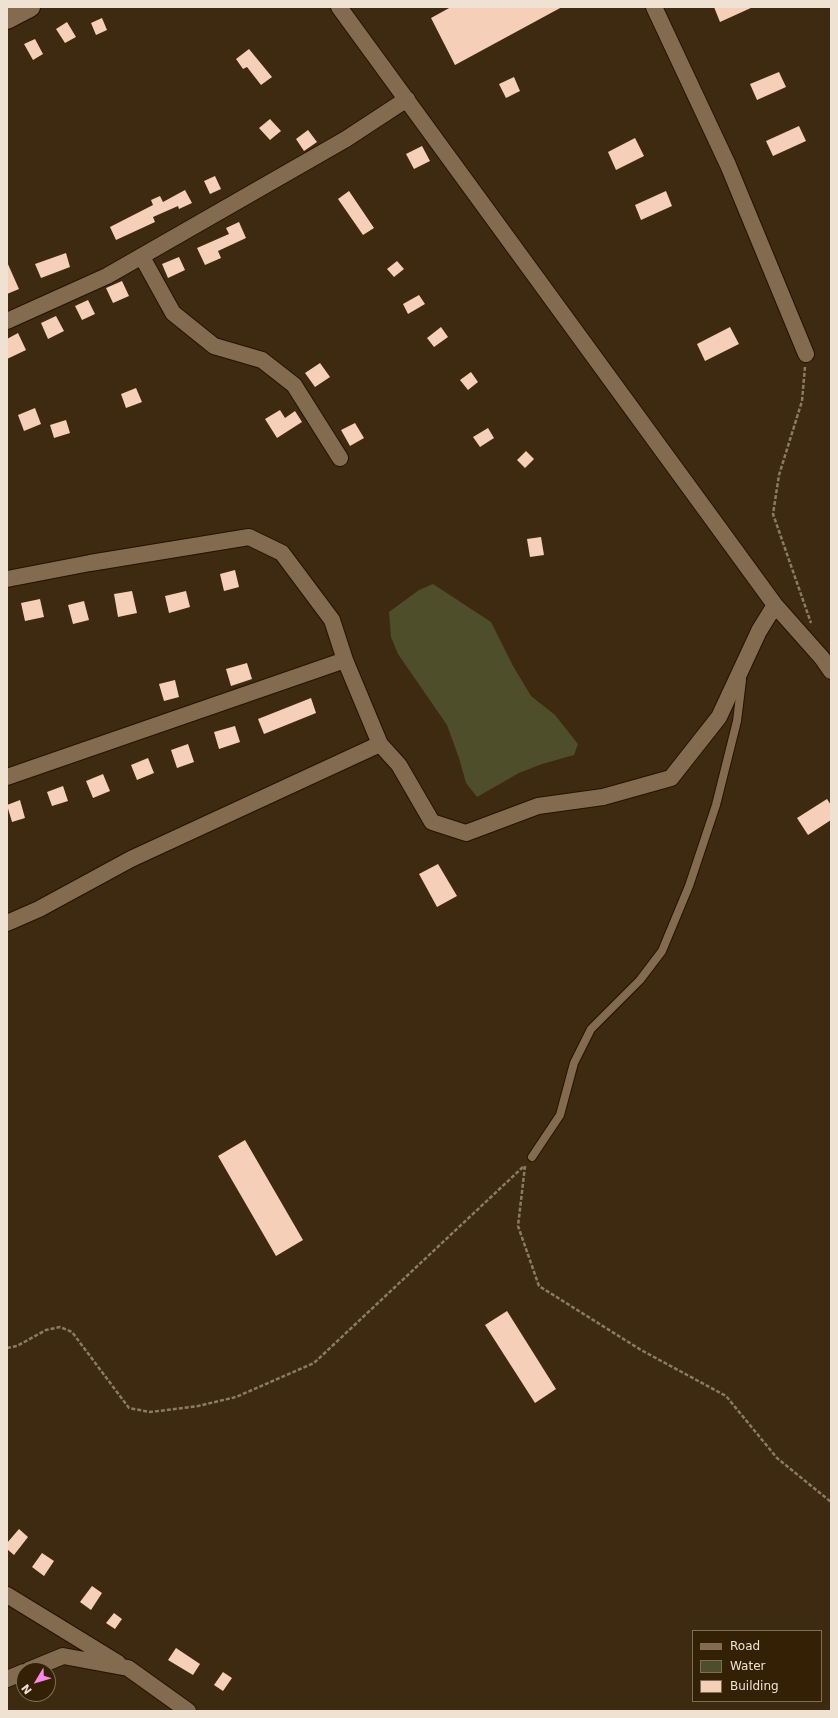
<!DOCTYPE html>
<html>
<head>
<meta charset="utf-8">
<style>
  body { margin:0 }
  #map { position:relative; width:838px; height:1718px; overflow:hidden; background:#3e2a10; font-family:"DejaVu Sans",sans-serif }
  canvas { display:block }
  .frame { position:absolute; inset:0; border:8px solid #efe2d3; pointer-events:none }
  .legend { position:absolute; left:692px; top:1630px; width:130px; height:72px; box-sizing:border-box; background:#342005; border:1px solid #7f6e57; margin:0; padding:5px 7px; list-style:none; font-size:12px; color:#efe2d3 }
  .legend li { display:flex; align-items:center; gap:8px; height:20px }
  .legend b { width:20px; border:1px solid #7f6e57 }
  .north { position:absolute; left:16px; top:1662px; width:40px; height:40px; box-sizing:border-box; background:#342005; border:1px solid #7f6e57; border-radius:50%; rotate:232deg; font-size:11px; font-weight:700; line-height:16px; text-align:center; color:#efe2d3 }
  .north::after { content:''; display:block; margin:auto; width:14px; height:18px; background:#fb86e4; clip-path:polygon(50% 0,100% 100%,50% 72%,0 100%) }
</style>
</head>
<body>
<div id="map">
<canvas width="838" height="1718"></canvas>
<div class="frame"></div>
<ul class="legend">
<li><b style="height:5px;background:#836b50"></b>Road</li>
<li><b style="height:11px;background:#4e4e2a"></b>Water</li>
<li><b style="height:11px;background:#f6cfb8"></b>Building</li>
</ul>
<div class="north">N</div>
</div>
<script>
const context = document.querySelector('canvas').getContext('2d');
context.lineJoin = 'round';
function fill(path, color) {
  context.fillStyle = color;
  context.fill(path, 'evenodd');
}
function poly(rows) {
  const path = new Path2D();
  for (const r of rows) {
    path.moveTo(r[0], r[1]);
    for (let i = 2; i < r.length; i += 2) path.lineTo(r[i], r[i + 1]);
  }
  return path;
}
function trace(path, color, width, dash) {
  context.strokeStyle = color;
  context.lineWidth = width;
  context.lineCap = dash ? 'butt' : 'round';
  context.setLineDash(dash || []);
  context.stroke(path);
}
fill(poly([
  [433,584,491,622,513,666,531,696,555,715,578,744,574,755,542,764,519,773,477,797,466,783,459,758,447,725,398,654,391,637,389,612,419,590]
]), '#4e4e2a');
fill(poly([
  [451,7,562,7,455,65,431,18],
  [714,7,753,7,720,22],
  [102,18,107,30,96,35,91,23],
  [67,22,76,37,65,43,56,29],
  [35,39,43,54,33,60,24,44],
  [249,49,272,77,261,85,247,67,243,69,236,59],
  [779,72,786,87,757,100,750,84],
  [514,77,520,91,506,98,499,84],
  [270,119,281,131,270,140,259,128],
  [799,126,806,141,773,156,766,141],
  [308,130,317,142,304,151,296,139],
  [635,138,644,156,616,170,608,152],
  [422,146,430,161,414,169,406,154],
  [215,176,221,189,210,194,204,181],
  [185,190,192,203,179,209,178,206,153,217,155,222,116,240,110,227,153,205,151,200,160,196,163,202],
  [349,191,374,228,363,235,338,199],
  [666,191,672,206,641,220,635,205],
  [239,222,246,238,218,251,221,258,205,265,197,248,229,234,226,228],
  [66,253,70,267,41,278,35,264],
  [179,257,185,270,168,278,162,264],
  [397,261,404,269,394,277,387,269],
  [7,262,19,289,7,294],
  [122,281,129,296,113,303,106,288],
  [419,295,425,304,408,314,403,304],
  [88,300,95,314,82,320,75,306],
  [56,316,64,331,48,339,41,323],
  [441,327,448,337,434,347,427,338],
  [730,327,739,344,705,361,697,344],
  [18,333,26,350,7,359,7,339],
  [320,363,330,377,315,387,305,373],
  [471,372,478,382,468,390,460,380],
  [136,388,142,402,126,408,121,394],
  [35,408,41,424,24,431,18,415],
  [280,410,285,418,295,411,302,422,277,438,265,419],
  [66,420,70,433,54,438,50,425],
  [355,423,364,438,350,446,341,430],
  [488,428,494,438,480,447,473,437],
  [526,451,534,459,525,468,517,460],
  [541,537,544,555,530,557,527,539],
  [235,570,239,587,224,591,220,574],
  [132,591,137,613,118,617,114,594],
  [186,591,190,607,169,613,165,596],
  [40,599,44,617,25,621,21,603],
  [84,601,89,620,73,624,68,605],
  [247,663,252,679,231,686,226,669],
  [175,680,179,697,164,701,159,684],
  [311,698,316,713,264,734,258,719],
  [235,726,240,742,219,749,214,732],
  [188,744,194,762,177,768,171,750],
  [148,758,154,773,137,780,131,765],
  [103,774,110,791,93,798,86,781],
  [63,786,68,801,52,806,47,792],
  [827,799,831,805,831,820,808,835,797,818],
  [20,800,25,818,12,822,7,805],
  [438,864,457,896,437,907,419,874],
  [245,1140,303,1240,276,1256,218,1156],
  [507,1311,556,1389,535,1403,485,1325],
  [19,1529,28,1537,14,1555,7,1549,7,1543],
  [42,1553,54,1561,44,1576,32,1567],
  [92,1586,102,1593,91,1610,80,1602],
  [114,1613,122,1619,115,1629,106,1623],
  [176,1648,200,1664,193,1675,168,1660],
  [223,1672,232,1678,223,1691,214,1685]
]), '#f6cfb8');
const service = poly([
  [532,1157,560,1115,574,1063,591,1029,640,980,662,951,689,886,716,805,737,721,742,680]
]);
const minor = poly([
  [654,7,728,165,806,354],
  [142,257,173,313,214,346,262,360,294,385,340,458],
  [7,321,107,276,346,139,407,99],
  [7,579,90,563,249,537,282,553,332,620,345,660,7,777],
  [775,605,822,658,831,671],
  [345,660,380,744],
  [7,923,39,909,131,859,380,744,399,765,432,822,466,833,538,806,603,797,671,778,719,717,759,631,775,605,339,7],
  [7,1595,118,1663],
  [29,1670,63,1656,128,1668,188,1711],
  [7,1679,24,1672]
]);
const tertiary = poly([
  [7,19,30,7]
]);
trace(service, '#251200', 10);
trace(minor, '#251200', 18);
trace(tertiary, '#251200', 22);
trace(poly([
  [805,367,802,401,779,475,773,514,811,623],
  [525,1166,518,1226,539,1286,641,1350,726,1396,777,1458,831,1502],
  [7,1348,17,1346,46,1330,60,1327,72,1332,129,1408,150,1412,198,1406,236,1397,314,1363,524,1166]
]), '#8b7a65', 2.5, [4, 2]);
trace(service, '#836b50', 8);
trace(minor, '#836b50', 16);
trace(tertiary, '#836b50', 20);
</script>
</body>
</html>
